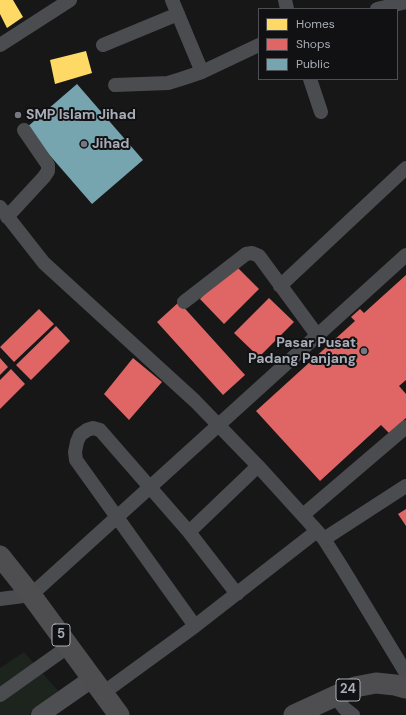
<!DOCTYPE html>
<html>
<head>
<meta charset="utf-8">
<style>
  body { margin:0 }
  #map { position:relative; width:406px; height:715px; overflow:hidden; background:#171717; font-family:"DM Sans",sans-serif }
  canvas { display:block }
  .legend { position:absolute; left:258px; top:8px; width:140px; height:72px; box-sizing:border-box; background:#111113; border:1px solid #4d4f55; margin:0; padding:5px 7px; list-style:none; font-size:12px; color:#a8adb8 }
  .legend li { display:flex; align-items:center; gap:8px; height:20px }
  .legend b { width:20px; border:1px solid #4d4f55 }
</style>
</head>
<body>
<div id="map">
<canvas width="406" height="715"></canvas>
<ul class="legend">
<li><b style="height:11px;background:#ffd966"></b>Homes</li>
<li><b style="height:11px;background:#e06666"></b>Shops</li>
<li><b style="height:11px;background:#76a5af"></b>Public</li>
</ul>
</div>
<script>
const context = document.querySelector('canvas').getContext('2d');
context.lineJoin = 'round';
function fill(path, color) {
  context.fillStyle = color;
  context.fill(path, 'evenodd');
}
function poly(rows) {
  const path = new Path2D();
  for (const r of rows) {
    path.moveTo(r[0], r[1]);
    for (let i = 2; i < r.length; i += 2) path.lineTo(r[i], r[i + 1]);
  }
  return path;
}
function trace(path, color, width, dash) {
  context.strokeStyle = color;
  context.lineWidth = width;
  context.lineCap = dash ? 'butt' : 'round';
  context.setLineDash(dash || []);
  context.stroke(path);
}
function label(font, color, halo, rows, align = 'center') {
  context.font = font + ' "DM Sans",sans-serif';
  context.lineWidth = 4;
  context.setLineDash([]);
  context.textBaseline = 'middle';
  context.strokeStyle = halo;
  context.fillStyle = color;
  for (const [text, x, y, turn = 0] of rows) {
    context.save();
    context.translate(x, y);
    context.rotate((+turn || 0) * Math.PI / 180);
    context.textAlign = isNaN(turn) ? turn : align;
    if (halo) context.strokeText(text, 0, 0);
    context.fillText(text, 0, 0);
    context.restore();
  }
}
fill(poly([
  [24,652,60,693,29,715,0,715,0,668]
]), '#1d241e');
fill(poly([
  [0,0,13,0,23,17,7,28,0,14],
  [86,51,92,73,55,84,50,60]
]), '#ffd966');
fill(poly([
  [234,264,259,289,224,324,200,299],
  [406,275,406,380,399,386,406,394,406,418,389,433,381,425,320,481,256,411,355,321,351,317,360,309,364,313],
  [269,298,294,322,259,357,234,333],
  [179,302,245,375,223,395,157,322],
  [39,309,54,324,14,362,0,347],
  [56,326,70,341,31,380,16,365],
  [0,358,8,367,0,375],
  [133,358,162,382,129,420,104,394],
  [11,369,25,384,0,409,0,380],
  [406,509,406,526,398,514]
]), '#e06666');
fill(poly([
  [77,84,143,160,92,204,26,128]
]), '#76a5af');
trace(poly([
  [172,0,202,72],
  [285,0,287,9],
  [377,9,406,2],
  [0,45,70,0],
  [103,45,178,14],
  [310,79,321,112],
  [115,85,168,83,181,79,202,72,259,45],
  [0,207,44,263,195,401,258,466,317,531,324,539,343,569,406,673],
  [7,217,44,177,48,171,48,165,24,130],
  [280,286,406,168],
  [184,302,246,254,252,253,259,256,317,335],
  [303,515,406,427],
  [189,532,258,466],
  [324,539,406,486],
  [0,599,31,595,406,255],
  [195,626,76,460,75,452,77,442,80,435,87,430,93,428,100,430,189,532,237,594],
  [103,693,195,626,317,531],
  [0,695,69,646],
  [335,696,344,708,353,715]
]), '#4b4c50', 14);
trace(poly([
  [40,715,93,678]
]), '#4d4f52', 18);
trace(poly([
  [0,556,31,595,119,715],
  [294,715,355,687,376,683,395,685,406,688]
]), '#4e4e51', 21);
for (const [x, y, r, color] of [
  [18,115,4,"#757880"],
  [84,144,4,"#757880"],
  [364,351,4,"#757880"]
]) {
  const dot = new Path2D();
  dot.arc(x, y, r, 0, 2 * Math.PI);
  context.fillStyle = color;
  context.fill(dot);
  trace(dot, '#111113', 1.5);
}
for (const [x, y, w] of [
  [61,635,18],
  [348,690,24]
]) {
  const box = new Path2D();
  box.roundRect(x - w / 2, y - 11, w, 22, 3);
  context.fillStyle = '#111113';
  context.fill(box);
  trace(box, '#a8adb8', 1);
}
label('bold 13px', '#a8adb8', null, [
  ["5",61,635],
  ["24",348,690]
]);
label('bold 14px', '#a8adb8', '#111113', [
  ["SMP Islam Jihad",26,115],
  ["Jihad",92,144],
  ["Pasar Pusat",356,343,"right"],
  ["Padang Panjang",356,359,"right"]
], 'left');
</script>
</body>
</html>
